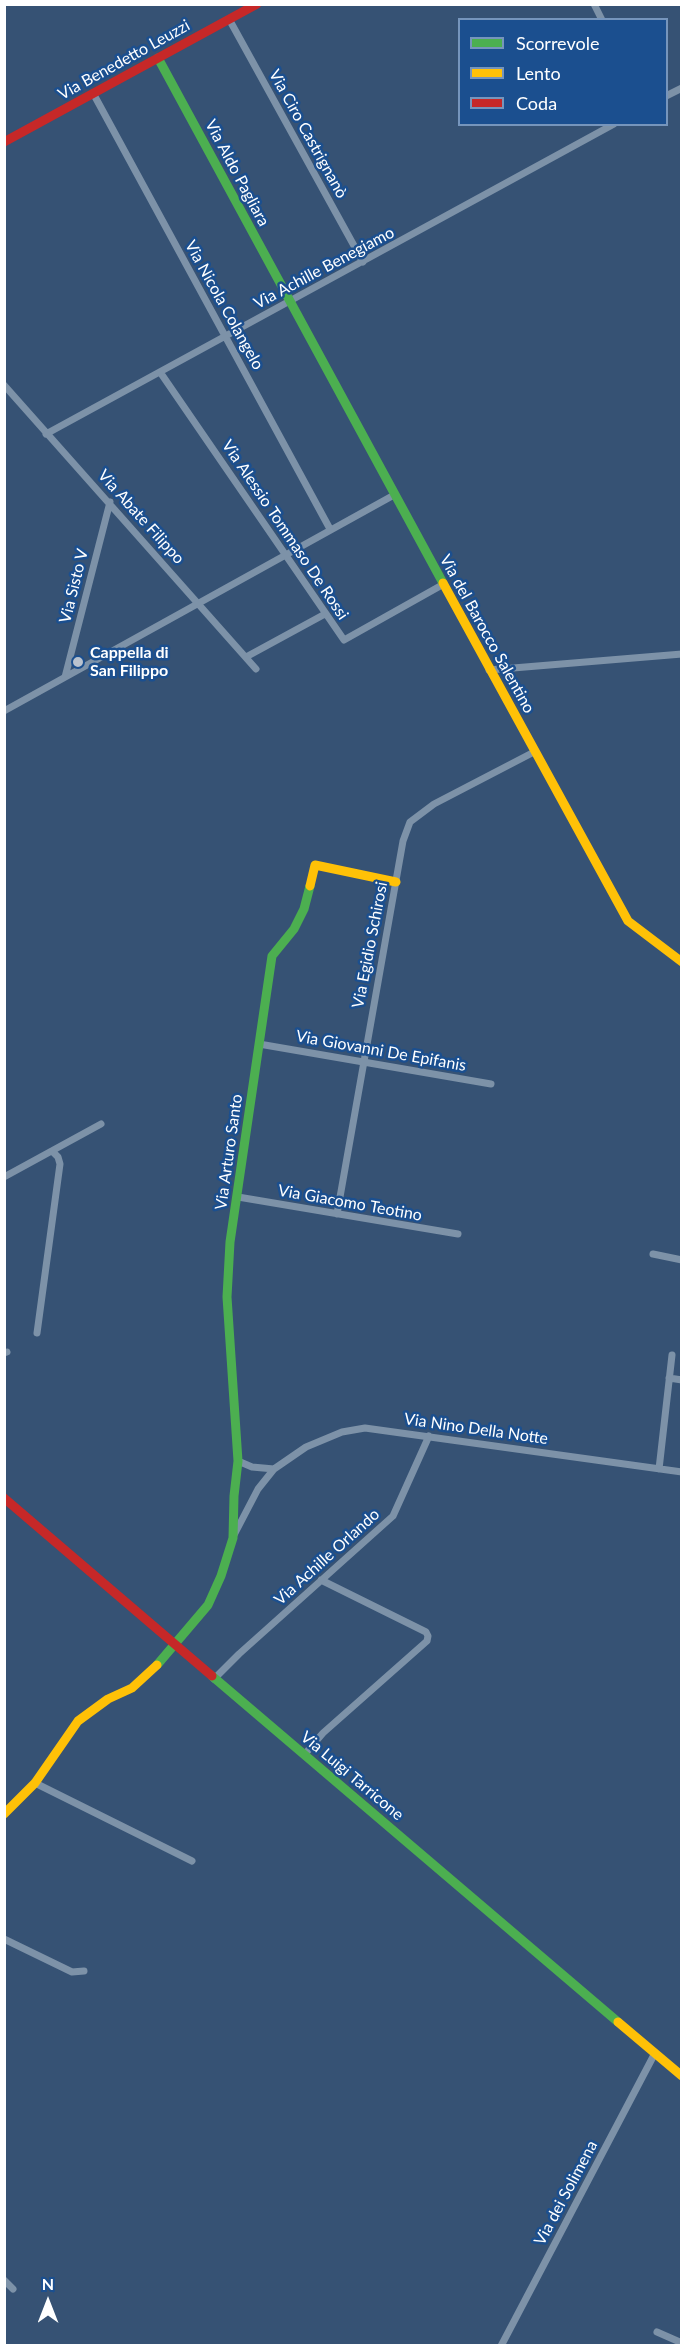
<!DOCTYPE html>
<html>
<head>
<meta charset="utf-8">
<style>
  body { margin:0 }
  #map { position:relative; width:686px; height:2350px; overflow:hidden; background:#365274; font-family:Lato,sans-serif }
  canvas { display:block }
  .frame { position:absolute; inset:0; border:6px solid #fff; pointer-events:none }
  .legend { position:absolute; left:458px; top:18px; width:210px; height:108px; box-sizing:border-box; background:#1b4f8f; border:2px solid #7695bc; margin:0; padding:8px 10px; list-style:none; font-size:18px; color:#fff }
  .legend li { display:flex; align-items:center; gap:12px; height:30px }
  .legend b { width:30px; border:2px solid #7695bc }
  .north { position:absolute; left:18px; top:2272px; width:60px; height:60px; -webkit-text-stroke:4px #1b4f8f; paint-order:stroke; rotate:0deg; font-size:16px; font-weight:700; line-height:24px; text-align:center; color:#fff }
  .north::after { content:''; display:block; margin:auto; width:21px; height:27px; background:#fff; clip-path:polygon(50% 0,100% 100%,50% 72%,0 100%) }
</style>
</head>
<body>
<div id="map">
<canvas width="686" height="2350"></canvas>
<div class="frame"></div>
<ul class="legend">
<li><b style="height:8px;background:#4caf50"></b>Scorrevole</li>
<li><b style="height:8px;background:#ffc107"></b>Lento</li>
<li><b style="height:8px;background:#c62828"></b>Coda</li>
</ul>
<div class="north">N</div>
</div>
<script>
const context = document.querySelector('canvas').getContext('2d');
context.lineJoin = 'round';
function poly(rows) {
  const path = new Path2D();
  for (const r of rows) {
    path.moveTo(r[0], r[1]);
    for (let i = 2; i < r.length; i += 2) path.lineTo(r[i], r[i + 1]);
  }
  return path;
}
function trace(path, color, width, dash) {
  context.strokeStyle = color;
  context.lineWidth = width;
  context.lineCap = dash ? 'butt' : 'round';
  context.setLineDash(dash || []);
  context.stroke(path);
}
function label(font, color, halo, rows, align = 'center') {
  context.font = font + ' Lato,sans-serif';
  context.lineWidth = 5;
  context.setLineDash([]);
  context.textBaseline = 'middle';
  context.strokeStyle = halo;
  context.fillStyle = color;
  for (const [text, x, y, turn = 0] of rows) {
    context.save();
    context.translate(x, y);
    context.rotate((+turn || 0) * Math.PI / 180);
    context.textAlign = isNaN(turn) ? turn : align;
    if (halo) context.strokeText(text, 0, 0);
    context.fillText(text, 0, 0);
    context.restore();
  }
}
trace(poly([
  [594,4,602,20],
  [229,19,363,262],
  [93,93,330,529],
  [666,96,682,88],
  [160,372,344,640,442,585],
  [4,385,256,669],
  [46,434,614,124],
  [246,657,325,614],
  [489,670,682,654],
  [65,677,110,502],
  [4,711,394,495],
  [259,1044,491,1084],
  [4,1177,101,1124],
  [238,1197,458,1234],
  [337,1214,403,841,410,822,434,804,534,752],
  [653,1254,682,1260],
  [37,1333,60,1164,58,1157,52,1151],
  [4,1353,7,1352],
  [669,1378,682,1380],
  [238,1461,252,1467,274,1469],
  [659,1469,672,1355],
  [234,1535,258,1489,274,1469,306,1447,342,1432,365,1428,682,1472],
  [214,1679,239,1654,393,1516,429,1436],
  [305,1754,323,1733,427,1641,428,1636,426,1632,321,1580],
  [35,1783,192,1861],
  [4,1939,72,1972,84,1971],
  [4,2280,13,2289],
  [657,2332,682,2343],
  [501,2346,655,2053]
]), '#7d92a8', 7);
trace(poly([
  [158,58,443,583],
  [157,1665,208,1605,221,1576,233,1538,234,1496,238,1461,227,1297,230,1242,272,956,294,929,304,909,310,886],
  [212,1676,618,2022]
]), '#4caf50', 9);
trace(poly([
  [443,583,628,921,682,962],
  [310,886,315,865,396,882],
  [4,1814,35,1783,78,1721,108,1699,132,1688,157,1665],
  [618,2022,682,2076]
]), '#ffc107', 9);
trace(poly([
  [4,142,257,4],
  [4,1498,212,1676]
]), '#c62828', 9);
for (const [x, y, r, color] of [
  [78,662,6,"#b9c2ce"]
]) {
  const dot = new Path2D();
  dot.arc(x, y, r, 0, 2 * Math.PI);
  context.fillStyle = color;
  context.fill(dot);
  trace(dot, '#1b4f8f', 2);
}
label('16px', '#fff', '#1b4f8f', [
  ["Via Benedetto Leuzzi",124,60,-29],
  ["Via Ciro Castrignanò",308,134,61],
  ["Via Aldo Pagliara",237,173,62],
  ["Via Achille Benegiamo",324,268,-28],
  ["Via Nicola Colangelo",224,305,61],
  ["Via Abate Filippo",141,517,48],
  ["Via Alessio Tommaso De Rossi",285,530,56],
  ["Via Sisto V",74,586,-76],
  ["Via del Barocco Salentino",487,634,61],
  ["Via Egidio Schirosi",370,945,-79],
  ["Via Giovanni De Epifanis",381,1051,10],
  ["Via Arturo Santo",229,1152,-82],
  ["Via Giacomo Teotino",350,1203,10],
  ["Via Nino Della Notte",476,1429,8],
  ["Via Achille Orlando",327,1557,-42],
  ["Via Luigi Tarricone",352,1776,40],
  ["Via dei Solimena",566,2193,-62]
]);
label('bold 16px', '#fff', '#1b4f8f', [
  ["Cappella di",90,653],
  ["San Filippo",90,671]
], 'left');
</script>
</body>
</html>
